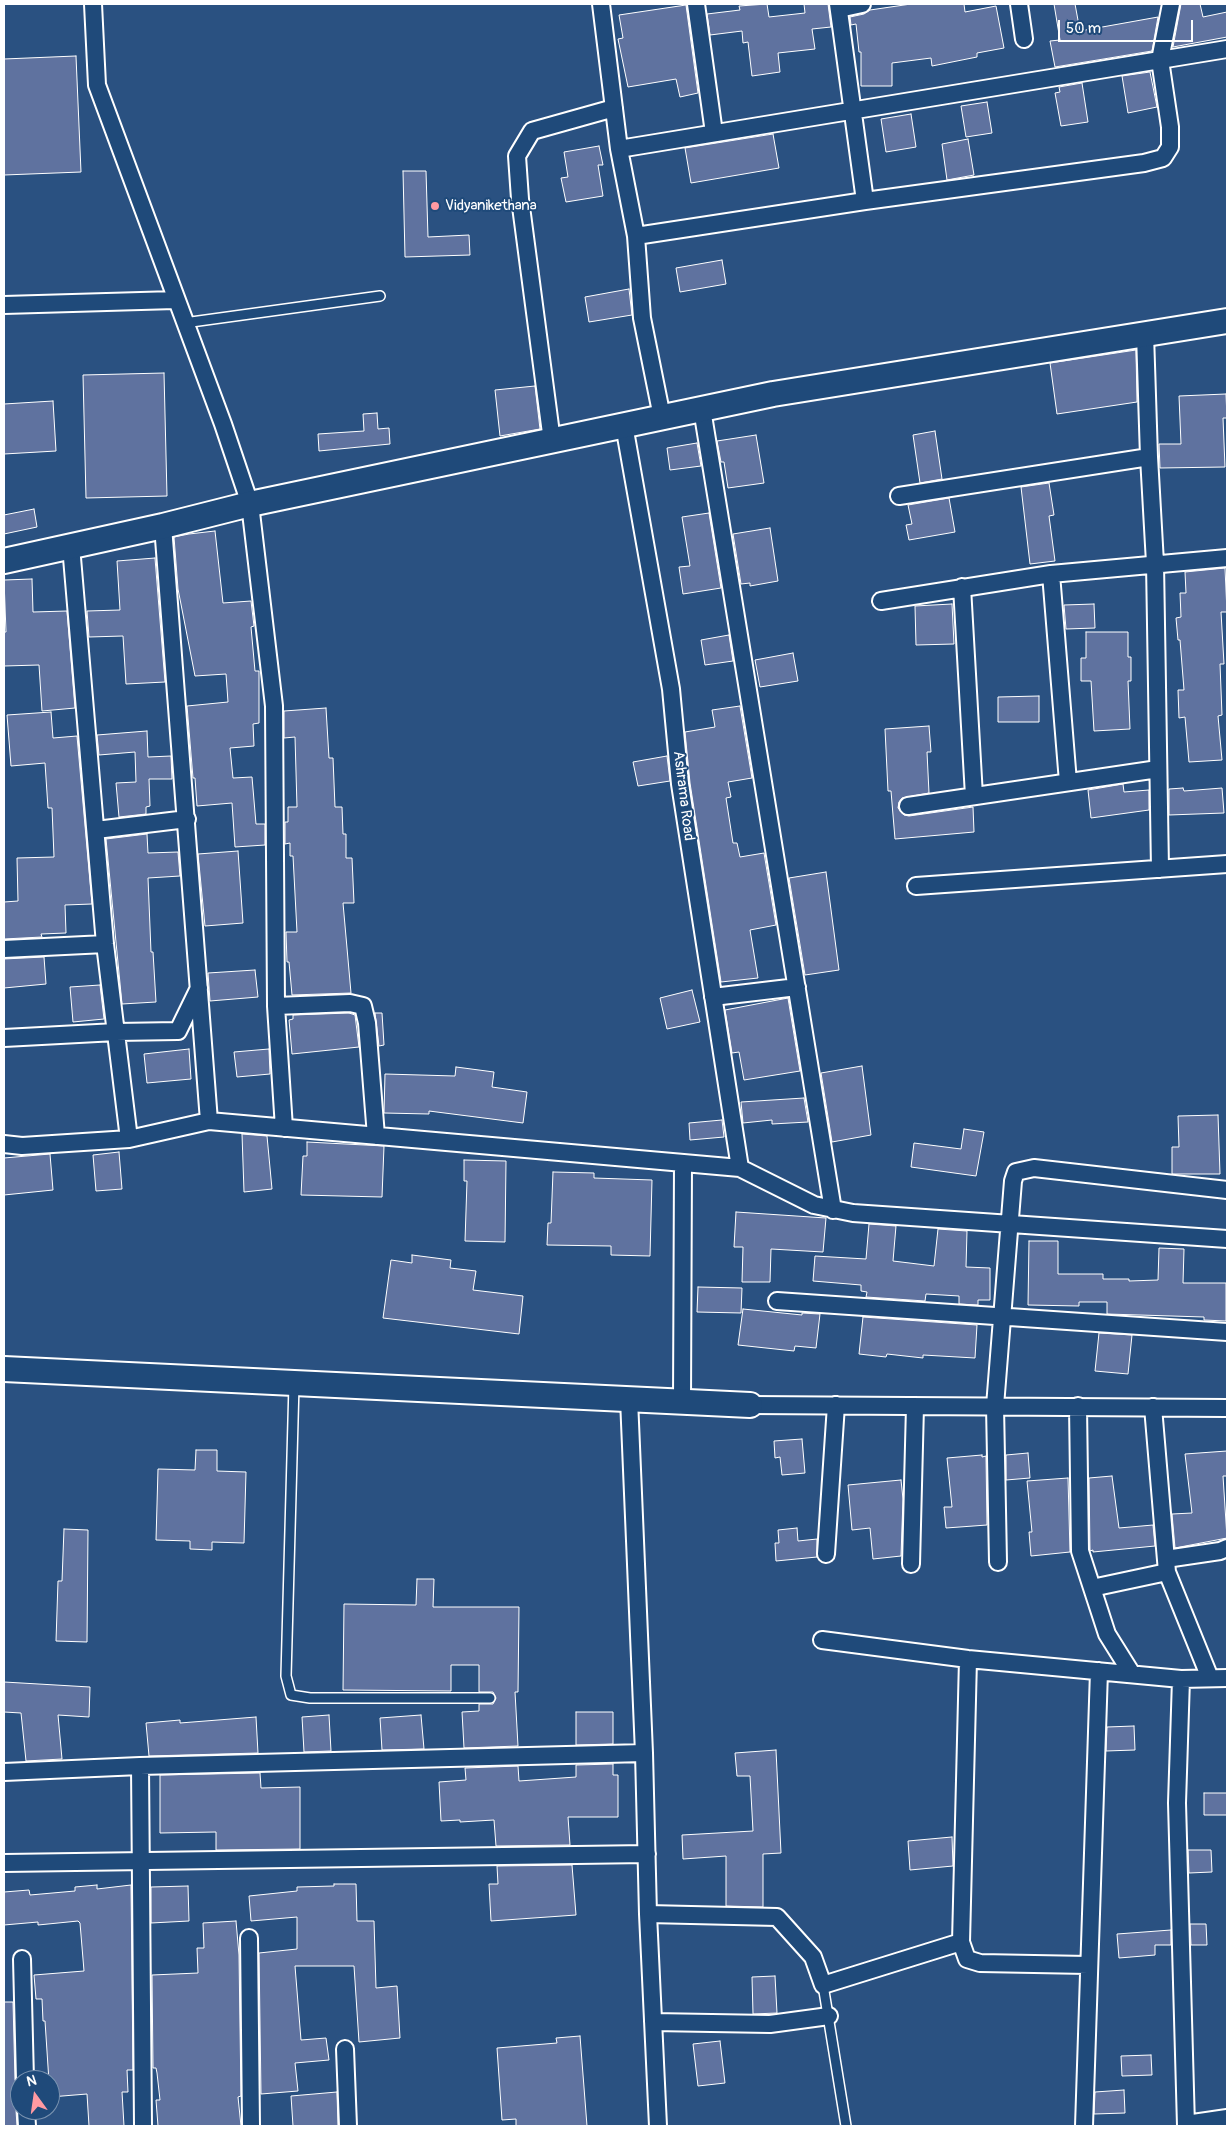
<!DOCTYPE html>
<html>
<head>
<meta charset="utf-8">
<style>
  body { margin:0 }
  #map { position:relative; width:1231px; height:2130px; overflow:hidden; background:#2a5181; font-family:Pangolin,sans-serif }
  canvas { display:block }
  .frame { position:absolute; inset:0; border:5px solid #fff; pointer-events:none }
  .north { position:absolute; left:10px; top:2070px; width:50px; height:50px; box-sizing:border-box; background:#1f4a7a; border:1px solid #7992af; border-radius:50%; rotate:346deg; font-size:14px; font-weight:700; line-height:20px; text-align:center; color:#fff }
  .north::after { content:''; display:block; margin:auto; width:18px; height:22px; background:#ff9aa2; clip-path:polygon(50% 0,100% 100%,50% 72%,0 100%) }
  .scale { position:absolute; left:1058px; top:20px; width:135px; height:22px; box-sizing:border-box; border:2px solid #fff; border-top:0; padding-left:6px; font-size:15px; line-height:18px; white-space:nowrap; color:#fff; -webkit-text-stroke:4px #1f4a7a; paint-order:stroke }
</style>
</head>
<body>
<div id="map">
<canvas width="1231" height="2130"></canvas>
<div class="frame"></div>
<div class="north">N</div>
<div class="scale">50 m</div>
</div>
<script>
const context = document.querySelector('canvas').getContext('2d');
context.lineJoin = 'round';
function fill(path, color) {
  context.fillStyle = color;
  context.fill(path, 'evenodd');
}
function poly(rows) {
  const path = new Path2D();
  for (const r of rows) {
    path.moveTo(r[0], r[1]);
    for (let i = 2; i < r.length; i += 2) path.lineTo(r[i], r[i + 1]);
  }
  return path;
}
function trace(path, color, width, dash) {
  context.strokeStyle = color;
  context.lineWidth = width;
  context.lineCap = dash ? 'butt' : 'round';
  context.setLineDash(dash || []);
  context.stroke(path);
}
function label(font, color, halo, rows, align = 'center') {
  context.font = font + ' Pangolin,sans-serif';
  context.lineWidth = 4;
  context.setLineDash([]);
  context.textBaseline = 'middle';
  context.strokeStyle = halo;
  context.fillStyle = color;
  for (const [text, x, y, turn = 0] of rows) {
    context.save();
    context.translate(x, y);
    context.rotate((+turn || 0) * Math.PI / 180);
    context.textAlign = isNaN(turn) ? turn : align;
    if (halo) context.strokeText(text, 0, 0);
    context.fillText(text, 0, 0);
    context.restore();
  }
}
const building = poly([
  [767,4,769,17,805,13,804,4,828,4,831,27,812,29,815,49,778,53,780,72,752,76,748,42,743,43,742,31,710,35,707,14,740,10,739,6,767,4],
  [911,4,964,4,965,12,996,6,1004,48,977,53,977,57,932,66,931,58,892,63,892,86,861,86,861,52,859,52,856,24,851,25,850,17,864,14,870,10,911,4],
  [1054,4,1075,4,1080,31,1158,17,1152,51,1055,67,1050,41,1060,40,1054,4],
  [1181,4,1200,4,1203,17,1227,12,1227,37,1173,47,1181,4],
  [686,5,698,93,680,97,676,79,628,87,618,39,623,38,619,15,686,5],
  [76,56,81,172,4,175,4,59,76,56],
  [1150,72,1157,107,1128,113,1122,76,1150,72],
  [1082,83,1088,122,1061,126,1055,93,1060,92,1059,87,1082,83],
  [987,102,992,133,966,137,961,106,987,102],
  [911,114,916,147,886,152,881,119,911,114],
  [773,134,779,168,691,183,685,148,773,134],
  [968,139,974,175,947,180,942,144,968,139],
  [599,146,603,165,598,165,603,196,566,202,561,178,568,177,564,152,599,146],
  [403,171,426,171,428,237,469,235,470,255,405,257,403,171],
  [722,260,726,284,680,292,676,268,722,260],
  [629,289,632,315,589,322,585,297,629,289],
  [1136,350,1137,402,1057,414,1050,363,1136,350],
  [164,373,167,496,86,498,83,375,164,373],
  [535,386,540,429,500,436,495,390,535,386],
  [1226,394,1227,418,1223,418,1225,467,1160,468,1159,444,1181,444,1179,396,1226,394],
  [53,401,56,451,4,454,4,404,53,401],
  [377,413,378,429,389,428,390,444,319,451,318,434,364,431,363,414,377,413],
  [935,431,942,479,920,483,913,435,935,431],
  [756,435,764,483,728,488,724,462,721,462,717,441,756,435],
  [697,443,701,466,670,470,667,448,697,443],
  [1049,483,1054,515,1049,516,1055,561,1030,564,1021,487,1049,483],
  [949,498,955,532,909,540,906,525,912,524,908,505,949,498],
  [34,509,37,527,4,534,4,515,34,509],
  [709,513,721,588,683,594,679,567,690,566,682,517,709,513],
  [770,528,778,581,750,586,750,583,741,584,733,534,770,528],
  [215,531,223,603,251,601,254,626,251,627,255,671,259,671,259,723,253,724,254,746,230,748,233,778,252,777,256,824,265,824,265,845,235,847,232,803,197,806,195,778,193,778,187,706,228,702,226,674,195,676,178,589,174,537,189,534,215,531],
  [155,558,165,682,126,684,123,636,89,637,87,611,120,610,117,561,155,558],
  [1225,568,1227,612,1221,612,1224,664,1220,664,1222,715,1218,716,1222,760,1189,762,1185,717,1179,718,1178,690,1184,690,1180,640,1178,640,1176,618,1181,617,1180,593,1186,593,1185,572,1225,568],
  [32,579,33,612,67,611,75,708,42,711,39,665,4,666,4,632,6,632,4,580,32,579],
  [952,604,954,644,916,645,915,606,952,604],
  [1094,604,1095,628,1066,629,1064,605,1094,604],
  [1086,632,1128,632,1128,657,1131,657,1131,681,1128,681,1130,729,1094,731,1091,681,1081,681,1081,658,1086,658,1086,632],
  [729,635,733,661,705,665,701,640,729,635],
  [793,653,798,681,760,687,755,660,793,653],
  [1039,696,1039,722,998,722,998,697,1039,696],
  [740,706,752,778,728,782,731,797,726,798,733,843,737,843,740,857,764,853,776,925,750,930,758,978,721,982,690,783,685,732,715,727,712,710,740,706],
  [326,708,329,758,333,758,335,807,342,807,343,834,346,834,346,858,352,858,354,903,343,903,351,993,292,995,289,962,287,962,286,932,297,932,293,856,290,856,290,843,285,844,285,822,288,822,288,807,297,807,295,737,284,738,284,711,326,708],
  [51,712,53,738,77,736,92,904,65,905,66,933,41,934,42,937,4,939,4,902,18,901,17,858,54,857,52,808,48,808,45,763,11,766,7,715,51,712],
  [929,726,931,752,927,752,929,793,902,798,899,802,898,808,904,815,909,816,973,807,974,832,895,839,891,791,888,791,885,729,929,726],
  [147,731,148,757,171,756,172,779,149,779,150,806,146,807,146,814,119,817,116,783,136,782,135,752,99,755,97,735,147,731],
  [667,756,670,781,638,786,633,762,667,756],
  [1123,784,1124,792,1149,790,1149,810,1091,818,1088,790,1123,784],
  [1183,788,1184,791,1222,788,1224,813,1169,815,1169,789,1183,788],
  [147,834,148,853,178,852,180,876,148,878,151,952,153,952,156,1002,122,1004,106,839,147,834],
  [238,851,243,923,205,926,198,854,238,851],
  [826,872,839,970,805,975,789,878,826,872],
  [44,957,46,984,4,988,4,959,44,957],
  [255,970,258,997,210,1001,208,973,255,970],
  [100,985,104,1019,73,1022,70,987,100,985],
  [692,990,700,1022,667,1029,660,998,692,990],
  [788,998,800,1071,744,1080,739,1052,732,1053,725,1010,788,998],
  [349,1013,355,1015,359,1047,292,1054,289,1020,293,1019,293,1015,349,1013],
  [375,1013,382,1013,384,1045,379,1046,375,1013],
  [189,1049,191,1079,147,1083,144,1054,189,1049],
  [269,1049,270,1074,237,1077,234,1052,269,1049],
  [862,1066,871,1135,832,1142,821,1073,862,1066],
  [456,1067,494,1072,492,1087,527,1092,523,1123,429,1111,429,1114,384,1113,385,1074,455,1076,456,1067],
  [804,1098,808,1122,772,1124,772,1120,743,1123,741,1102,804,1098],
  [1218,1115,1220,1174,1172,1174,1172,1147,1179,1147,1178,1116,1218,1115],
  [722,1120,724,1137,690,1140,689,1123,722,1120],
  [964,1129,984,1132,976,1176,911,1167,914,1143,961,1149,964,1129],
  [242,1134,267,1136,272,1189,244,1192,242,1134],
  [307,1142,384,1146,382,1197,301,1195,303,1156,307,1156,307,1142],
  [119,1152,122,1189,96,1191,93,1155,119,1152],
  [50,1154,53,1190,4,1195,4,1158,50,1154],
  [464,1160,506,1161,505,1242,465,1241,467,1181,464,1181,464,1160],
  [553,1172,594,1173,594,1178,652,1180,650,1256,611,1255,611,1246,547,1245,548,1223,551,1223,553,1172],
  [736,1212,826,1218,823,1252,771,1249,770,1282,742,1282,743,1247,734,1247,736,1212],
  [869,1224,896,1226,893,1261,934,1266,938,1229,967,1231,966,1267,990,1268,990,1300,978,1300,978,1305,959,1304,959,1296,926,1294,925,1301,866,1297,867,1292,861,1291,861,1285,813,1281,815,1256,866,1259,869,1224],
  [1029,1241,1058,1241,1058,1274,1103,1274,1103,1279,1129,1279,1129,1281,1158,1280,1159,1248,1184,1249,1183,1283,1226,1283,1226,1321,1204,1320,1204,1317,1107,1314,1107,1302,1079,1302,1079,1306,1028,1305,1029,1241],
  [412,1255,451,1260,450,1268,476,1271,473,1290,523,1296,519,1334,383,1318,391,1260,412,1263,412,1255],
  [698,1287,742,1288,741,1313,697,1312,698,1287],
  [743,1309,802,1315,802,1313,820,1314,816,1348,795,1346,794,1351,738,1345,743,1309],
  [863,1317,977,1325,975,1358,923,1355,923,1358,887,1354,886,1357,859,1354,863,1317],
  [1099,1333,1132,1335,1128,1374,1095,1371,1099,1333],
  [802,1439,805,1473,782,1475,780,1457,775,1458,774,1441,802,1439],
  [196,1450,217,1450,217,1471,246,1472,244,1543,212,1542,212,1550,190,1549,190,1541,156,1540,158,1469,195,1470,196,1450],
  [1227,1451,1227,1476,1223,1476,1227,1538,1175,1548,1172,1514,1192,1513,1185,1454,1227,1451],
  [1028,1453,1030,1478,1006,1480,1006,1455,1028,1453],
  [982,1455,982,1457,986,1456,987,1525,946,1528,944,1507,952,1507,947,1458,982,1455],
  [1112,1476,1119,1528,1153,1525,1155,1546,1093,1552,1093,1550,1090,1551,1089,1478,1112,1476],
  [1068,1478,1070,1552,1031,1556,1029,1532,1032,1532,1027,1481,1068,1478],
  [901,1480,903,1499,901,1556,873,1559,870,1528,852,1530,848,1485,901,1480],
  [797,1528,798,1541,817,1539,817,1557,776,1561,775,1543,779,1543,778,1530,797,1528],
  [64,1529,88,1530,87,1642,56,1641,58,1581,62,1581,64,1529],
  [417,1579,434,1579,433,1607,519,1607,518,1692,515,1692,518,1746,464,1748,462,1712,479,1711,479,1704,493,1704,496,1698,493,1692,479,1692,479,1665,451,1665,451,1691,343,1690,344,1604,416,1605,417,1579],
  [4,1682,90,1687,89,1717,58,1715,62,1759,26,1761,21,1713,4,1712,4,1682],
  [576,1712,613,1712,613,1744,576,1745,576,1712],
  [329,1715,331,1751,304,1752,302,1717,329,1715],
  [421,1715,424,1749,382,1750,380,1718,421,1715],
  [256,1717,258,1753,149,1756,146,1723,180,1720,180,1723,256,1717],
  [1134,1726,1135,1750,1106,1751,1107,1727,1134,1726],
  [776,1750,781,1853,763,1854,763,1907,726,1906,726,1856,683,1859,682,1835,753,1831,750,1776,737,1776,735,1753,776,1750],
  [613,1764,613,1775,618,1775,618,1817,568,1817,570,1845,496,1846,494,1820,460,1822,460,1820,441,1821,439,1782,466,1780,465,1768,518,1766,519,1781,576,1777,576,1765,613,1764],
  [260,1773,261,1788,300,1787,300,1849,216,1850,216,1832,160,1833,160,1775,260,1773],
  [1204,1793,1227,1793,1227,1815,1204,1815,1204,1793],
  [952,1837,953,1866,910,1870,908,1841,952,1837],
  [1188,1850,1211,1850,1212,1872,1189,1873,1188,1850],
  [572,1865,576,1915,491,1921,489,1884,498,1884,497,1866,572,1865],
  [334,1884,356,1884,357,1921,374,1921,376,1988,397,1986,400,2038,359,2042,354,1966,295,1966,301,2040,326,2038,329,2060,295,2063,298,2091,261,2094,259,1953,297,1949,297,1917,251,1921,249,1896,297,1891,297,1887,334,1886,334,1884],
  [97,1885,97,1889,131,1885,133,2070,127,2070,128,2092,122,2092,124,2126,89,2126,87,2094,50,2097,45,2021,43,2021,42,1999,36,1999,34,1975,84,1971,80,1923,78,1921,38,1925,38,1922,4,1925,4,1892,29,1890,30,1895,75,1891,75,1887,97,1885],
  [188,1886,189,1921,151,1923,151,1887,188,1886],
  [236,1921,239,1955,241,2096,238,2097,241,2126,158,2126,156,2100,160,2100,157,2073,156,2068,153,2068,152,1975,198,1973,197,1948,204,1948,203,1923,236,1921],
  [1190,1924,1206,1924,1207,1945,1191,1945,1190,1924],
  [1171,1930,1171,1945,1155,1945,1155,1955,1119,1958,1117,1934,1171,1930],
  [775,1976,777,2013,753,2014,752,1977,775,1976],
  [4,2002,13,2002,15,2080,20,2089,20,2097,18,2098,16,2110,17,2126,4,2126,4,2002],
  [580,2036,587,2126,516,2126,516,2119,502,2120,497,2048,557,2043,556,2038,580,2036],
  [720,2041,725,2083,698,2086,693,2044,720,2041],
  [1151,2055,1152,2075,1122,2076,1121,2056,1151,2055],
  [1124,2090,1125,2113,1094,2114,1095,2092,1124,2090],
  [337,2092,338,2126,293,2126,291,2096,337,2092]
]);
fill(building, '#5f729f');
trace(building, '#fff', 1);
const lane = poly([
  [184,323,380,296],
  [294,1384,286,1676,291,1695,310,1698,490,1698],
  [823,1985,846,2126]
]);
const street = poly([
  [93,4,97,85,223,424,250,504,274,706,276,1006,284,1128],
  [601,4,619,149,636,236,642,318,662,417],
  [696,4,714,133],
  [838,4,865,201],
  [1019,4,1024,39],
  [839,9,862,4],
  [619,149,1227,49],
  [636,236,865,201,1144,163,1163,158,1170,147,1170,127,1160,60,1171,4],
  [4,305,175,300],
  [1145,334,1149,457,1155,563,1160,869],
  [702,409,833,1210],
  [624,425,671,689,680,784,740,1168],
  [552,441,520,199,517,156,532,131,614,108],
  [899,496,1149,457],
  [163,526,209,1121],
  [71,546,105,944,129,1139],
  [1051,574,1068,782],
  [962,587,974,796],
  [881,601,1051,574,1227,558],
  [908,806,1158,769],
  [96,830,187,819],
  [916,886,1227,864],
  [4,949,105,944],
  [713,997,797,987],
  [276,1006,350,1003,363,1006,367,1023,376,1136],
  [4,1038,116,1032,178,1031,199,988],
  [4,1144,22,1146,129,1139,209,1121,740,1168,814,1205,853,1213,1227,1239],
  [777,1301,1227,1332],
  [629,1399,644,1753,648,1914,658,2126],
  [682,1402,683,1163],
  [750,1405,1227,1408],
  [1078,1406,1080,1551,1107,1634,1132,1674],
  [1153,1407,1167,1572,1210,1678],
  [826,1554,836,1405],
  [1166,1559,1220,1551,1227,1548],
  [998,1562,995,1406,1013,1181,1016,1172,1034,1168,1227,1190],
  [911,1564,915,1406],
  [1092,1588,1167,1572],
  [822,1640,968,1659,1181,1679],
  [968,1659,961,1942,967,1959,980,1963,1088,1965],
  [140,1766,143,2126],
  [4,1772,140,1766,644,1753],
  [4,1863,647,1854],
  [648,1914,777,1917,813,1957,823,1985,961,1942],
  [249,1938,251,2126],
  [22,1959,25,2080],
  [653,2022,770,2024,829,2016],
  [345,2049,348,2126],
  [26,2110,27,2126],
  [1186,2124,1227,2118],
  [1084,2126,1099,1671],
  [1186,2126,1177,1803,1181,1679,1227,1678]
]);
const secondary = poly([
  [4,561,163,526,250,504,773,394,1227,321],
  [4,1369,750,1405]
]);
trace(lane, '#fff', 12);
trace(street, '#fff', 20);
trace(secondary, '#fff', 28);
trace(lane, '#1f4a7a', 9);
trace(street, '#1f4a7a', 16);
trace(secondary, '#1f4a7a', 24);
for (const [x, y, r, color] of [
  [435,206,5,"#ff9aa2"]
]) {
  const dot = new Path2D();
  dot.arc(x, y, r, 0, 2 * Math.PI);
  context.fillStyle = color;
  context.fill(dot);
  trace(dot, '#1f4a7a', 2);
}
label('15px', '#fff', '#1f4a7a', [
  ["Vidyanikethana",445,206]
], 'left');
label('15px', '#fff', '#1f4a7a', [
  ["Ashrama Road",683,796,83]
]);
</script>
</body>
</html>
